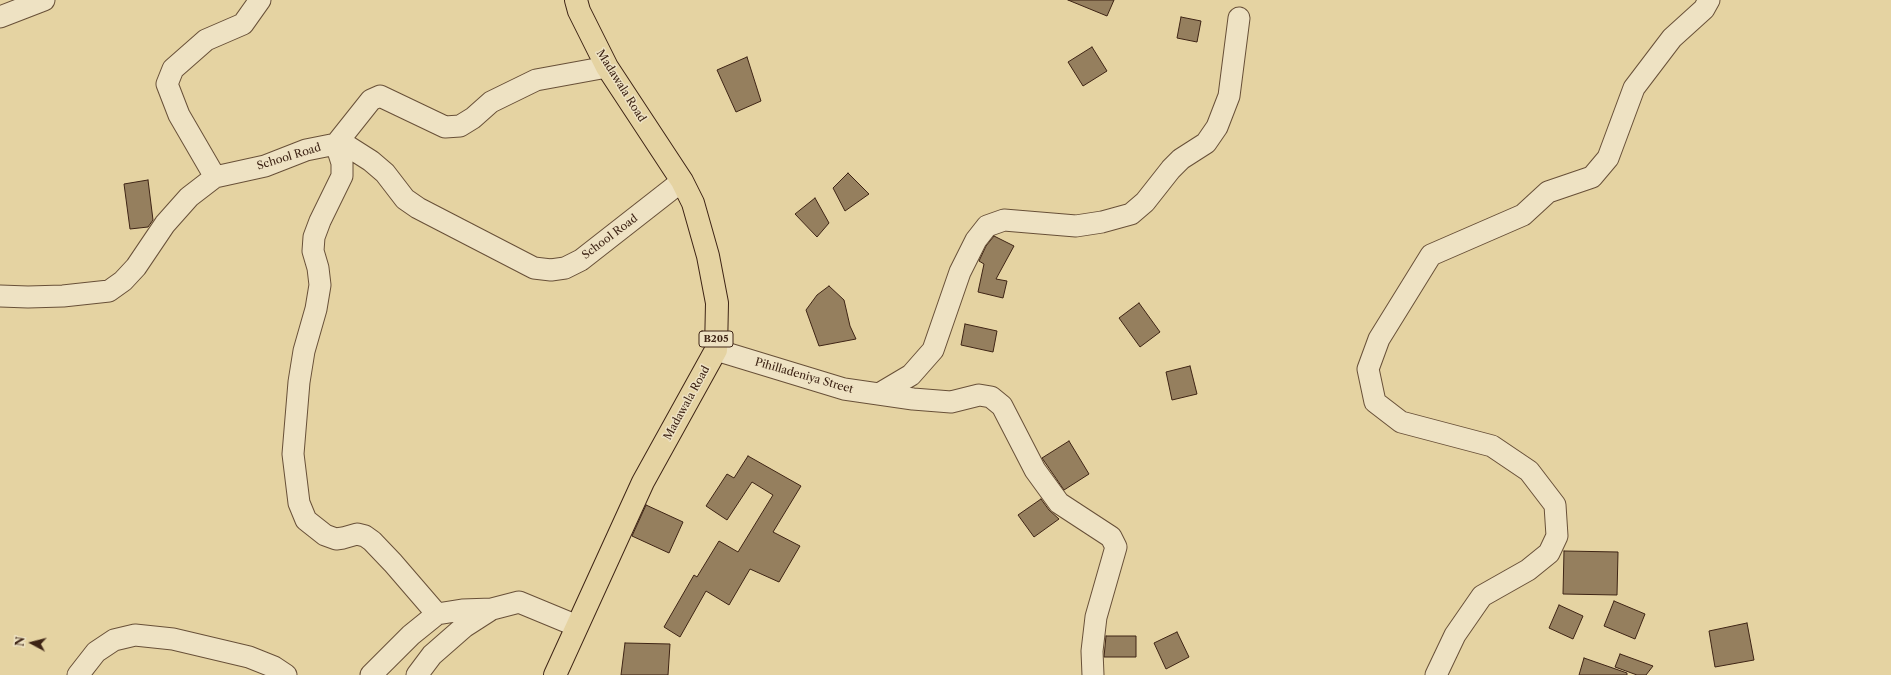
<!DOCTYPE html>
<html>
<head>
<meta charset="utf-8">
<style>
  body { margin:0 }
  #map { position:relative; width:1891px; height:675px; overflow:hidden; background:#e5d3a2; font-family:"Libre Caslon Text",serif }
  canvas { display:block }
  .north { position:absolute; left:12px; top:623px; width:40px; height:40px; -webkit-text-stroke:3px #eee2c3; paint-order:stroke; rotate:277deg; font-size:11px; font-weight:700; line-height:16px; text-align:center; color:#3e2415 }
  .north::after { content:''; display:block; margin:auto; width:14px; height:18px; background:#3e2415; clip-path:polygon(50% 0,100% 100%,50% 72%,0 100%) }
</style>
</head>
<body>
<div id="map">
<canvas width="1891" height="675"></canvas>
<div class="north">N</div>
</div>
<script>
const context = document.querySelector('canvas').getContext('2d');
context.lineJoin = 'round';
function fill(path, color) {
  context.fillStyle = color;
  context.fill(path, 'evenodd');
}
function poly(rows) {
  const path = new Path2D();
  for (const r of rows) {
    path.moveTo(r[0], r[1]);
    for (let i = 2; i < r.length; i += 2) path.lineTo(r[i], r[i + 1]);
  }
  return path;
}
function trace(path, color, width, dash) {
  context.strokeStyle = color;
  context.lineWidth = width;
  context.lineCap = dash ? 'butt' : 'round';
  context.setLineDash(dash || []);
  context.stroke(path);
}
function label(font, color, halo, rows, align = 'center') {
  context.font = font + ' "Libre Caslon Text",serif';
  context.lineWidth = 3;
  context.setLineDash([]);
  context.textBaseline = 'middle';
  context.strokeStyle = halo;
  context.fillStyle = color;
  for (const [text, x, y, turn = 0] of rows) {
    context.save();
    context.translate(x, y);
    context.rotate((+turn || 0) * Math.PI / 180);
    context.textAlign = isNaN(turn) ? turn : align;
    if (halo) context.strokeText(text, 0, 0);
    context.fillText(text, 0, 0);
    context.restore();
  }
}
const building = poly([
  [1068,0,1114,0,1107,16,1068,0],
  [1181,17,1201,21,1197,42,1177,38,1181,17],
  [1092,47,1107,71,1083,86,1068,62,1092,47],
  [747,57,761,101,736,112,717,70,747,57],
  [848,173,869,194,845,211,833,188,848,173],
  [148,180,153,220,148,227,130,229,124,184,148,180],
  [815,198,829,223,817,237,795,214,815,198],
  [994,236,1014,246,996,279,1007,281,1003,298,978,292,984,264,979,261,986,246,994,236],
  [829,286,844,300,850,326,856,339,819,346,806,310,817,295,829,286],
  [1139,303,1160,332,1140,347,1119,318,1139,303],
  [965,324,997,331,993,352,961,345,965,324],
  [1190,366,1197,394,1172,400,1166,372,1190,366],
  [1069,441,1089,474,1064,490,1042,458,1069,441],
  [748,456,801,486,773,532,800,546,779,582,750,569,729,605,706,591,680,637,664,627,694,575,697,577,719,541,738,552,773,495,752,482,727,520,706,506,727,474,734,478,748,456],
  [1041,499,1049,510,1059,519,1034,537,1018,515,1041,499],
  [646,505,683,522,669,553,632,536,646,505],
  [1564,551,1618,552,1617,595,1563,594,1564,551],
  [1614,601,1645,614,1635,639,1604,626,1614,601],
  [1559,605,1583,616,1573,639,1549,628,1559,605],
  [1747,623,1754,660,1715,667,1709,631,1747,623],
  [1177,632,1189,657,1166,669,1154,643,1177,632],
  [1106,636,1136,636,1136,657,1104,657,1106,636],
  [625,643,670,644,668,675,621,675,625,643],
  [1620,654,1653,666,1646,675,1637,675,1615,667,1620,654],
  [1584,658,1627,673,1627,675,1579,675,1584,658]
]);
fill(building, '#957f5e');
trace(building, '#3e2415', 1);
const minor = poly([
  [0,17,44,0],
  [215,177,179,115,167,84,173,69,206,40,243,24,260,0],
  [0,296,28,297,63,296,109,291,123,281,136,267,165,224,189,197,215,177,265,166,306,150,336,144,349,147,371,161,385,173,405,199,418,208,534,268,551,270,565,268,581,260,682,181],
  [716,350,844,389,913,399,951,402,979,395,991,397,1002,406,1035,470,1059,503,1111,537,1116,547,1096,617,1092,651,1093,675],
  [879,394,911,375,933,350,960,272,976,240,987,226,1004,220,1076,226,1102,222,1131,214,1145,202,1171,169,1181,159,1206,143,1217,127,1229,96,1239,18],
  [437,614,393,563,372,541,365,536,357,534,343,538,336,539,325,535,306,520,299,503,293,454,299,382,304,351,316,309,320,285,318,268,313,251,314,237,320,221,342,176,342,163,336,144,371,100,380,96,445,127,460,126,473,118,491,102,536,80,607,67],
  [78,675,96,652,114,640,135,635,173,639,249,657,274,667,286,675],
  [371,675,411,635,437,614,462,610,492,609],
  [417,675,432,655,464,627,492,609,519,602,577,626],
  [1436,675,1455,635,1482,596,1528,570,1549,553,1557,536,1555,505,1529,471,1492,446,1401,422,1375,402,1368,369,1379,339,1431,255,1523,215,1548,192,1592,177,1608,158,1634,88,1672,38,1704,9,1709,0]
]);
const major = poly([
  [555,675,643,482,716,350,717,303,708,256,693,203,682,181,607,67,579,11,576,0]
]);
trace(minor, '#685038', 23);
trace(major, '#3e2415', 24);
trace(minor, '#eee2c3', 21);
trace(major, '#e5d3a2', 22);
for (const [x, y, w] of [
  [716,339,34]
]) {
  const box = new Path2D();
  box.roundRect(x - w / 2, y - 8, w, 16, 3);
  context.fillStyle = '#eee2c3';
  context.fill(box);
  trace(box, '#3e2415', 1);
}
label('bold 10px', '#3e2415', null, [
  ["B205",716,339]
]);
label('11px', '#3e2415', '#eee2c3', [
  ["Madawala Road",621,86,58],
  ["School Road",289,157,-17],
  ["School Road",610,237,-37],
  ["Pihilladeniya Street",804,376,16],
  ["Madawala Road",687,403,-61]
]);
</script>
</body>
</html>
